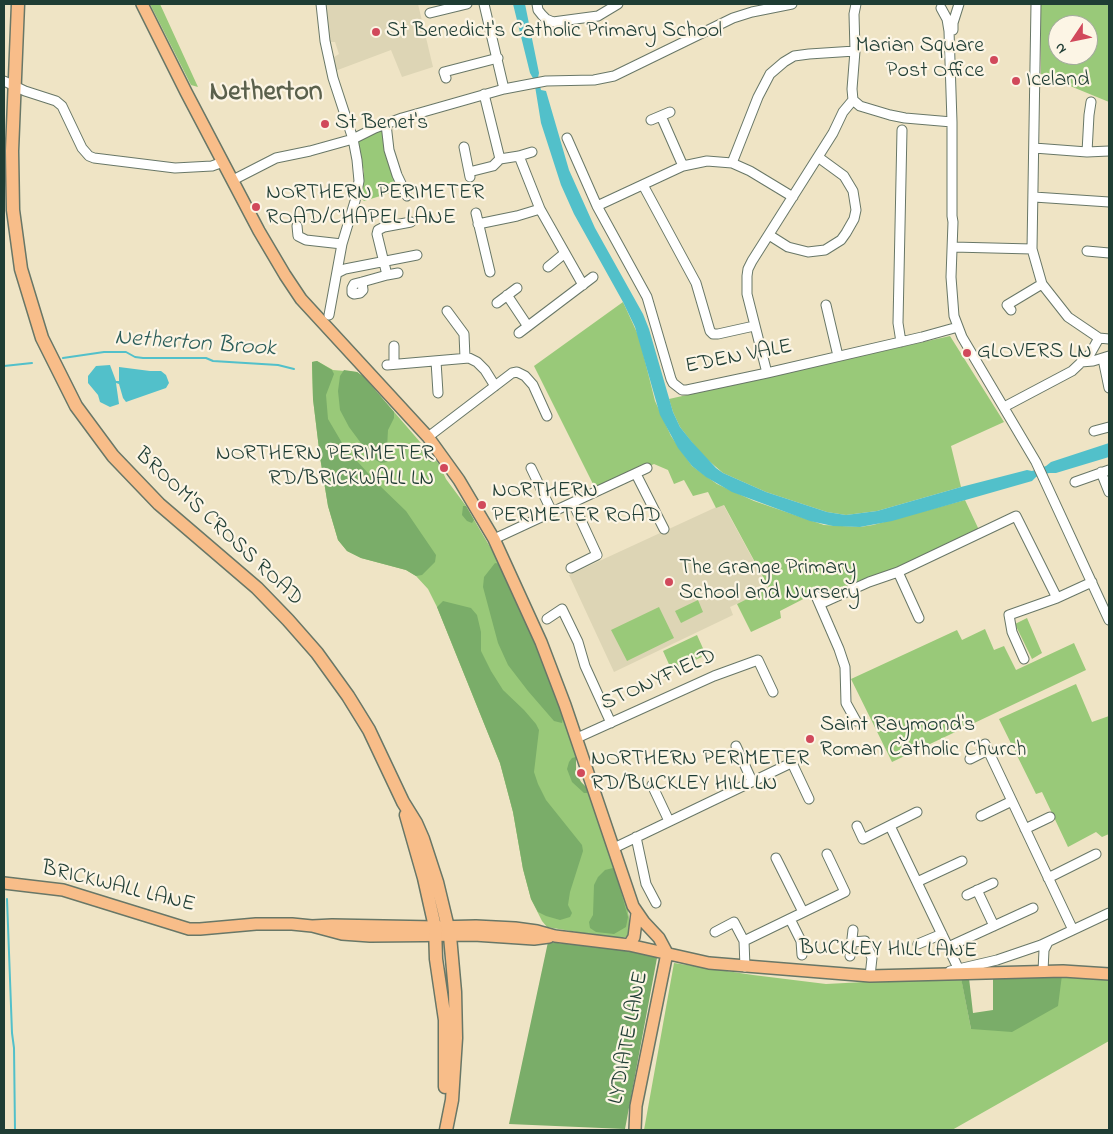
<!DOCTYPE html>
<html>
<head>
<meta charset="utf-8">
<style>
  body { margin:0 }
  #map { position:relative; width:1113px; height:1134px; overflow:hidden; background:#efe4c5; font-family:"Indie Flower",sans-serif }
  canvas { display:block }
  .frame { position:absolute; inset:0; border:5px solid #1f3d34; pointer-events:none }
  .north { position:absolute; left:1048px; top:15px; width:50px; height:50px; box-sizing:border-box; background:#fcf5e5; border:1px solid #a4ab9e; border-radius:50%; rotate:236deg; font-size:14px; font-weight:700; line-height:20px; text-align:center; color:#1f3d34 }
  .north::after { content:''; display:block; margin:auto; width:18px; height:22px; background:#d1495b; clip-path:polygon(50% 0,100% 100%,50% 72%,0 100%) }
</style>
</head>
<body>
<div id="map">
<canvas width="1113" height="1134"></canvas>
<div class="frame"></div>
<div class="north">N</div>
</div>
<script>
const context = document.querySelector('canvas').getContext('2d');
context.lineJoin = 'round';
function fill(path, color) {
  context.fillStyle = color;
  context.fill(path, 'evenodd');
}
function poly(rows) {
  const path = new Path2D();
  for (const r of rows) {
    path.moveTo(r[0], r[1]);
    for (let i = 2; i < r.length; i += 2) path.lineTo(r[i], r[i + 1]);
  }
  return path;
}
function trace(path, color, width, dash) {
  context.strokeStyle = color;
  context.lineWidth = width;
  context.lineCap = dash ? 'butt' : 'round';
  context.setLineDash(dash || []);
  context.stroke(path);
}
function label(font, color, halo, rows, align = 'center') {
  context.font = font + ' "Indie Flower",sans-serif';
  context.lineWidth = 4.5;
  context.setLineDash([]);
  context.textBaseline = 'middle';
  context.strokeStyle = halo;
  context.fillStyle = color;
  for (const [text, x, y, turn = 0] of rows) {
    context.save();
    context.translate(x, y);
    context.rotate((+turn || 0) * Math.PI / 180);
    context.textAlign = isNaN(turn) ? turn : align;
    if (halo) context.strokeText(text, 0, 0);
    context.fillText(text, 0, 0);
    context.restore();
  }
}
fill(poly([
  [325,4,418,4,433,67,402,77,391,50,335,71,333,60,334,57,339,54,335,42,330,42],
  [723,504,769,589,730,607,733,615,614,672,569,575]
]), '#ddd5b5');
fill(poly([
  [150,4,160,4,198,87,191,85],
  [1041,4,1109,4,1109,102,1041,74],
  [1058,25,1088,25,1088,55,1058,55],
  [384,129,403,189,364,201,362,199,364,172,358,144,359,141],
  [623,302,639,337,655,401,671,436,692,466,717,484,754,501,824,525,860,527,873,525,965,500,979,530,896,571,824,598,815,593,780,611,781,618,751,632,737,604,769,588,724,505,716,508,708,492,693,496,684,480,674,484,668,470,654,464,596,490,534,366],
  [950,336,1004,422,951,446,961,487,877,511,846,515,827,512,766,492,723,473,701,454,680,427,673,412,669,399],
  [317,361,333,370,357,372,364,377,439,464,446,479,466,506,500,564,557,696,576,757,576,773,581,782,588,789,627,904,631,931,629,936,622,938,612,938,547,927,542,921,531,899,523,869,513,812,500,763,437,607,428,589,416,576,406,570,361,558,347,551,338,540,328,506,320,457,313,399,312,362],
  [698,600,703,612,681,623,675,611],
  [659,607,674,638,627,661,611,630],
  [1027,618,1042,653,1032,659,1015,624],
  [985,629,994,650,1004,646,1016,670,1074,643,1086,670,892,762,851,679,957,630,962,640],
  [697,635,706,655,672,671,663,651],
  [1076,684,1092,722,1109,716,1109,834,1102,837,1096,832,1068,847,1042,792,1036,794,999,719],
  [674,963,753,975,826,984,961,977,971,1029,1062,975,1109,980,1109,1041,952,1130,644,1130]
]), '#99c979');
fill(poly([
  [317,361,332,370,334,374,326,395,328,419,345,448,378,484,406,511,436,555,435,562,422,575,416,576,406,570,361,558,347,551,338,540,328,506,320,457,313,399,312,362],
  [344,370,357,372,364,377,394,412,394,418,388,430,387,448,391,456,387,462,381,463,372,458,349,427,340,410,338,391,340,376],
  [426,449,434,458,434,462,430,462,421,452,421,450],
  [463,506,466,506,474,520,472,523,467,521,462,515],
  [495,563,500,564,520,605,557,696,563,718,562,723,554,721,528,691,508,665,498,643,483,587,484,577],
  [443,601,471,608,477,615,481,632,481,651,491,671,503,690,524,710,536,724,539,730,534,772,538,784,546,800,582,845,583,851,570,892,568,905,572,913,570,917,560,920,546,916,538,912,531,899,523,869,513,812,500,763,437,607],
  [576,757,576,773,581,782,588,789,587,793,584,793,572,782,567,769,569,762,572,758],
  [613,868,616,874,628,917,626,927,614,934,596,932,590,928,589,922,593,915,594,885,598,877,605,870],
  [548,942,606,948,655,955,657,958,625,1129,509,1124],
  [1062,975,1058,1006,1012,1032,971,1029,961,978,969,978,973,1013,993,1010,993,976]
]), '#7aad69');
fill(poly([
  [513,4,525,4,539,73,538,78,541,90,546,91,569,170,595,228,643,314,649,329,673,412,680,427,692,442,716,468,723,473,766,492,827,512,846,515,877,511,961,487,1027,470,1032,471,1046,466,1051,462,1109,443,1109,457,1056,473,1049,473,1036,477,1032,481,892,521,860,527,833,526,810,521,732,492,706,477,692,466,678,448,660,415,635,327,623,302,574,214,561,185,541,123,534,80,530,73],
  [110,365,116,381,119,381,119,367,150,371,161,371,166,375,169,383,166,388,126,402,123,398,119,384,116,383,119,404,110,407,100,402,98,395,88,383,88,376,96,366]
]), '#52c0ca');
trace(poly([
  [63,358,104,352,126,352,135,357,143,358,206,358,213,361,278,365,294,369],
  [4,366,32,363],
  [7,899,12,1033,14,1048,15,1130]
]), '#52c0ca', 2);
const minor = poly([
  [321,4,325,41,333,78,353,139,357,160,359,181,355,201,342,244,329,315],
  [484,4,504,89],
  [537,4,538,10,542,15,546,19,553,22,598,16,618,4],
  [1036,4,1032,249,1042,284,1068,317,1099,338,1109,339],
  [941,8,947,19,949,31,952,122,952,216,953,222,951,277,954,316,962,337,1036,462,1109,620],
  [430,13,467,4],
  [953,30,953,23,959,4],
  [446,78,444,72,498,58],
  [4,81,25,91,56,101,62,106,82,148,89,156,94,158,175,168,212,166,223,162],
  [484,94,500,159],
  [853,100,860,106,890,115,905,118,952,122],
  [853,100,852,89,855,51,854,14,856,4],
  [661,116,683,166],
  [651,120,670,112],
  [386,124,389,150,397,175,407,196],
  [567,138,597,206,647,297,671,379,673,383,682,390,687,390,767,373,922,337,958,327],
  [464,147,470,177],
  [1034,148,1087,152,1109,151],
  [1087,152,1089,115,1091,102],
  [519,156,540,209,583,285],
  [732,163,758,97,770,74,784,62,794,56,809,54,855,51],
  [469,172,493,166,500,159,519,156,532,152],
  [233,180,276,158,310,151,353,139,375,128,402,118,504,89,546,81,594,80,614,76,733,18,752,12,792,4],
  [643,185,696,283,710,331,713,334,718,334,754,326],
  [1034,197,1109,202],
  [597,206,683,166,707,161,732,163,750,171,793,197],
  [476,213,490,272],
  [478,224,517,216,540,209],
  [297,226,298,236,306,240,342,244],
  [769,235,788,247,808,252,825,250,841,240,846,233,854,219,856,210,853,191,844,176,818,157],
  [953,247,1032,249],
  [1087,251,1109,253],
  [548,267,565,253],
  [337,273,345,269,417,255],
  [387,275,377,234,378,230,384,227,411,222],
  [362,282,363,290,360,293,354,294,352,293,352,288,354,284,362,282,387,275,398,273],
  [507,295,527,325],
  [497,303,517,288],
  [826,305,838,356],
  [1011,310,1007,305,1042,284],
  [447,311,464,334,465,358],
  [519,333,593,277],
  [901,342,898,323,902,130],
  [394,346,394,364],
  [1103,359,1109,388],
  [436,361,438,393],
  [1081,362,1093,361,1109,356],
  [387,365,469,358,477,362,485,370,495,386],
  [767,373,747,294,747,276,748,269,752,261,833,133,843,112,853,100],
  [1004,407,1072,371,1090,354,1099,338],
  [1094,431,1109,427],
  [428,437,512,373,517,372,525,376,533,385,547,416],
  [531,468,552,512],
  [1101,472,1109,492],
  [636,474,664,529],
  [1075,482,1109,470],
  [494,539,647,468],
  [571,568,597,555,573,503],
  [898,572,919,618],
  [816,596,839,649,845,667,846,703,856,721],
  [820,604,869,582,898,572,1016,516,1057,598],
  [547,619,562,609,578,642,585,666,611,723],
  [1024,659,1012,632,1009,615,1057,598,1092,582],
  [577,738,714,676,758,660,773,692],
  [985,744,1073,930],
  [736,746,752,781],
  [970,759,988,750],
  [652,785,669,821],
  [981,816,1012,801],
  [857,826,863,839,917,812],
  [890,826,960,972],
  [1025,829,1050,817],
  [636,837,646,884,656,903],
  [614,848,789,764,793,765,809,799],
  [776,858,803,912],
  [1048,878,1096,854],
  [917,882,962,861],
  [977,890,994,926],
  [967,895,993,883],
  [790,919,801,941,802,955],
  [715,932,734,922,744,941],
  [852,942,865,941,872,958,870,976],
  [918,944,942,934],
  [948,947,1033,908],
  [850,956,853,930],
  [745,967,744,941,845,892,827,854],
  [950,971,997,960,1041,945,1109,913],
  [1043,971,1044,950,1048,942]
]);
const major = poly([
  [142,4,186,92,259,231,285,275,301,299,428,437,459,480,494,539,541,642,565,705,633,906,644,922,659,938,667,953],
  [4,883,63,890,189,929,200,929,256,924,292,924,312,926,342,934,370,936,474,935,534,939,549,937],
  [312,926,332,925,435,927,476,926,515,928,537,931,555,936,629,945,709,963,870,976,1063,971,1109,974],
  [629,945,634,937,637,913],
  [635,1130,636,1106,667,953]
]);
const highway = poly([
  [18,4,12,151,13,210,21,269,42,338,76,406,113,456,159,504,257,588,288,620,317,653,348,696,369,730,403,802,416,823,423,839,437,882,450,936,455,992,456,1038,452,1100,446,1130],
  [406,815,424,878,435,927,436,959,445,1020,445,1087]
]);
trace(minor, '#687767', 11);
trace(major, '#687767', 14);
trace(highway, '#687767', 15);
trace(minor, '#fff', 9);
trace(major, '#f8bd89', 11);
trace(highway, '#f8bd89', 12);
for (const [x, y, r, color] of [
  [376,32,5,"#d1495b"],
  [994,60,5,"#d1495b"],
  [1016,81,5,"#d1495b"],
  [325,124,5,"#d1495b"],
  [256,207,5,"#d1495b"],
  [967,353,5,"#d1495b"],
  [444,468,5,"#d1495b"],
  [482,505,5,"#d1495b"],
  [669,582,5,"#d1495b"],
  [810,739,5,"#d1495b"],
  [581,773,5,"#d1495b"]
]) {
  const dot = new Path2D();
  dot.arc(x, y, r, 0, 2 * Math.PI);
  context.fillStyle = color;
  context.fill(dot);
  trace(dot, '#fcf5e5', 2);
}
label('22px', '#1f3d34', '#fcf5e5', [
  ["St Benedict's Catholic Primary School",386,32],
  ["Marian Square",984,47,"right"],
  ["Post Office",984,72,"right"],
  ["Iceland",1026,81],
  ["St Benet's",335,124],
  ["NORTHERN PERIMETER",266,194],
  ["ROAD/CHAPEL LANE",266,219],
  ["GLOVERS LN",977,353],
  ["NORTHERN PERIMETER",434,455,"right"],
  ["RD/BRICKWALL LN",434,480,"right"],
  ["NORTHERN",492,492],
  ["PERIMETER ROAD",492,517],
  ["The Grange Primary",679,569],
  ["School and Nursery",679,594],
  ["Saint Raymond's",820,726],
  ["Roman Catholic Church",820,751],
  ["NORTHERN PERIMETER",591,760],
  ["RD/BUCKLEY HILL LN",591,785]
], 'left');
label('22px', '#1f3d34', '#fcf5e5', [
  ["EDEN VALE",739,358,-11],
  ["BROOM'S CROSS ROAD",218,528,43],
  ["STONYFIELD",659,681,-24],
  ["BRICKWALL LANE",118,888,14],
  ["BUCKLEY HILL LANE",888,951,1],
  ["LYDIATE LANE",630,1038,-79]
]);
label('italic 24px', '#2c5e5a', '#fcf5e5', [
  ["Netherton Brook",195,345,4]
]);
label('bold 28px', '#5a604c', '#fcf5e5', [
  ["Netherton",266,94]
]);
</script>
</body>
</html>
